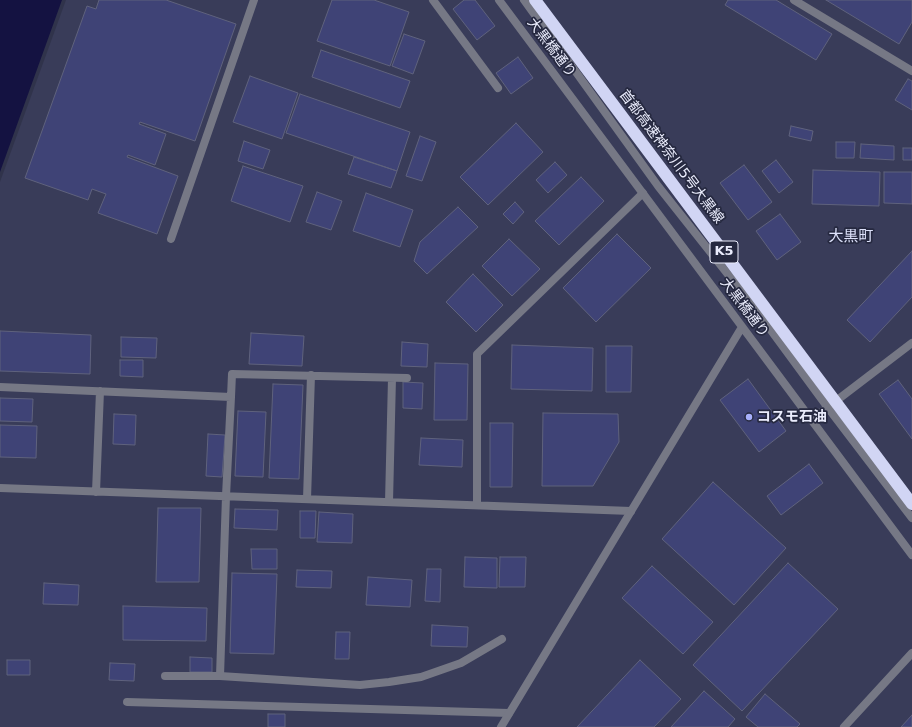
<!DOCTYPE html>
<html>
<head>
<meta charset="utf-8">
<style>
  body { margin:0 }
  canvas { display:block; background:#30334b }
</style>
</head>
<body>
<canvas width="912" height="727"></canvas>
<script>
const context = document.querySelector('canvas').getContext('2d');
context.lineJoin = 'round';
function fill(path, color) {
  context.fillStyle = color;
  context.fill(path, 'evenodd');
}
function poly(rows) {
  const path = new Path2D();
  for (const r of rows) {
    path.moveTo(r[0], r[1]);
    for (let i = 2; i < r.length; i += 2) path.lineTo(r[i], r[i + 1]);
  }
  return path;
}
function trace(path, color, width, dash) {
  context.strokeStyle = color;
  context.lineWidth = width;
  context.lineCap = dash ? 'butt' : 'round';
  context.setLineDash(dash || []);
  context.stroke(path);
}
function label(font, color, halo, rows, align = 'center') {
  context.font = font + ' "DejaVu Sans","Noto Sans JP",sans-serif';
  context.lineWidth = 3.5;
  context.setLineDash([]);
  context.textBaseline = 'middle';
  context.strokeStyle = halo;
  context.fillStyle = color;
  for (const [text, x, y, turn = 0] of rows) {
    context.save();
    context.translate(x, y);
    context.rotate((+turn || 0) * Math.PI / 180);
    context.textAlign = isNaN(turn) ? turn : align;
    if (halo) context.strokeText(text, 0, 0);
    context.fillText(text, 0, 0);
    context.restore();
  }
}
fill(poly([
  [66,0,912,0,912,727,0,727,0,182]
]), '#393c59');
fill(poly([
  [0,0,62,0,0,172]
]), '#141241');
const building = poly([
  [99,0,166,0,236,24,195,141,140,122,139,124,166,134,155,165,128,155,127,157,178,176,157,234,98,213,106,194,92,189,88,200,25,178,87,6,96,9,99,0],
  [332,0,374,0,409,12,390,66,317,41,332,0],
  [464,0,475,0,495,26,477,40,453,9,464,0],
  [728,0,776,0,832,34,816,60,725,5,728,0],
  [826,0,912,0,912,22,899,44,826,0],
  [404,34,425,41,413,74,392,66,404,34],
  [321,50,410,81,400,108,312,77,321,50],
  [518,57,533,78,511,94,496,73,518,57],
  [250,76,298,93,282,139,233,122,250,76],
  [908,79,912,81,912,110,895,100,908,79],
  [300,94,410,132,397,171,286,133,300,94],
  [516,123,543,152,488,205,460,177,516,123],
  [791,126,813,131,811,141,789,136,791,126],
  [420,136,436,142,422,181,406,176,420,136],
  [244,141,270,150,263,169,238,161,244,141],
  [836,142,855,142,854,158,836,158,836,142],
  [861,144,894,146,894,160,860,158,861,144],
  [903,148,912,148,912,160,903,160,903,148],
  [354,157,397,171,391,188,348,174,354,157],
  [776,160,793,182,779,193,762,171,776,160],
  [555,162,567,175,548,193,536,180,555,162],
  [744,165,772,202,748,220,720,183,744,165],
  [243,166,303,186,290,222,231,201,243,166],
  [813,170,880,172,879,206,812,204,813,170],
  [884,172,912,172,912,204,884,203,884,172],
  [581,177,604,201,559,245,535,221,581,177],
  [317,192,342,201,331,230,306,222,317,192],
  [366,193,413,210,400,247,353,231,366,193],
  [515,202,524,212,513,224,503,214,515,202],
  [458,207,478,227,427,274,414,261,420,242,458,207],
  [780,214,801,242,777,260,756,231,780,214],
  [617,234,651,268,596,322,563,288,617,234],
  [509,239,540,269,512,296,482,266,509,239],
  [912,251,912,297,870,342,847,320,912,251],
  [473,274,503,305,476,332,446,302,473,274],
  [0,331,91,335,90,374,0,371,0,331],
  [251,333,304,336,302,366,249,364,251,333],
  [121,337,157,338,156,358,121,357,121,337],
  [402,342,428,344,427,367,401,366,402,342],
  [512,345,593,348,592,391,511,389,512,345],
  [606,346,632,346,631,392,606,392,606,346],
  [120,360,143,360,143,377,120,376,120,360],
  [435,363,468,364,467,420,434,420,435,363],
  [748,379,786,431,759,452,720,400,748,379],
  [898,380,912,399,912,439,879,394,898,380],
  [403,382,423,383,422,409,403,408,403,382],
  [273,384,303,385,299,479,269,478,273,384],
  [0,398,33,399,32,422,0,421,0,398],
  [238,411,266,412,263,477,235,476,238,411],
  [543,413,618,414,619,442,593,486,542,486,543,413],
  [114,414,136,415,135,445,113,444,114,414],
  [490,423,513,423,512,487,490,487,490,423],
  [0,425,37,426,36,458,0,457,0,425],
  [208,434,225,435,222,477,206,476,208,434],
  [421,438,463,440,462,467,419,465,421,438],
  [809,464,823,483,781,515,767,496,809,464],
  [713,482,786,548,734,605,662,539,713,482],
  [158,508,201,508,199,582,156,582,158,508],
  [235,509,278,510,277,530,234,528,235,509],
  [300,511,316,511,315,538,300,538,300,511],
  [319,512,353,514,352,543,317,542,319,512],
  [251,549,277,549,277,569,252,569,251,549],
  [465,557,497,558,497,588,464,587,465,557],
  [500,557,526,557,525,587,499,587,500,557],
  [788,563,838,609,742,711,693,665,788,563],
  [652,566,713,622,683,654,622,598,652,566],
  [427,569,441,569,440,602,425,601,427,569],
  [297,570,332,571,331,588,296,587,297,570],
  [232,573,277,574,274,654,230,653,232,573],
  [368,577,412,580,410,607,366,605,368,577],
  [44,583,79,585,78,605,43,604,44,583],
  [123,606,207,608,206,641,123,640,123,606],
  [432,625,468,627,467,647,431,646,432,625],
  [336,632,350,632,349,659,335,659,336,632],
  [190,657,212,658,212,672,190,672,190,657],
  [7,660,30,660,30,675,7,675,7,660],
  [640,660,681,699,654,727,577,727,640,660],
  [110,663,135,664,134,681,109,680,110,663],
  [704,691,735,719,728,727,671,727,704,691],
  [765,694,800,724,797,727,758,727,746,717,765,694],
  [268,714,285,714,285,727,268,727,268,714],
  [912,715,912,727,901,727,912,715]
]);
fill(building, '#3f4376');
trace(building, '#5f627d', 1);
trace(poly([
  [433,0,498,88],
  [794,0,912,71],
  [171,239,254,0],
  [0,387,231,397,232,374,407,378],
  [811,420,912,343],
  [0,488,631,511],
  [96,492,100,391],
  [307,499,311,375],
  [389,502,392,378],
  [477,505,477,354,643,193],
  [165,676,220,676,360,685,389,682,421,677,461,663,502,639],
  [220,676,226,496,231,397],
  [127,702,509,713]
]), '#767885', 8);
trace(poly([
  [844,727,912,653]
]), '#767885', 8);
trace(poly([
  [499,0,912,555],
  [524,0,658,186,753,306,828,408,912,518],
  [501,727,742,327]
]), '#767885', 8);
trace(poly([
  [535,0,912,504]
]), '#d1d5f4', 12);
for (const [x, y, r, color] of [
  [749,417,4,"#a8b0fc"]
]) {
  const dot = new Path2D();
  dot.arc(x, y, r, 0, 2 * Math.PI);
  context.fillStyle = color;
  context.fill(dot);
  trace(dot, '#262940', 1.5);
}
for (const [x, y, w] of [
  [724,252,28]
]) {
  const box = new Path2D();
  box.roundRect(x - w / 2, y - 11, w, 22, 3);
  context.fillStyle = '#262940';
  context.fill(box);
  trace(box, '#eaecfc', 1);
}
label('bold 13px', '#eaecfc', null, [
  ["K5",724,252]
]);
label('14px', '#eaecfc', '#262940', [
  ["大黒橋通り",551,48,53],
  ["首都高速神奈川5号大黒線",671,157,53],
  ["大黒橋通り",744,308,53]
]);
label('bold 14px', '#eaecfc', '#262940', [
  ["コスモ石油",757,417]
], 'left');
label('15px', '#dee2fb', '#262940', [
  ["大黒町",851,237]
]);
</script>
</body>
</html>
